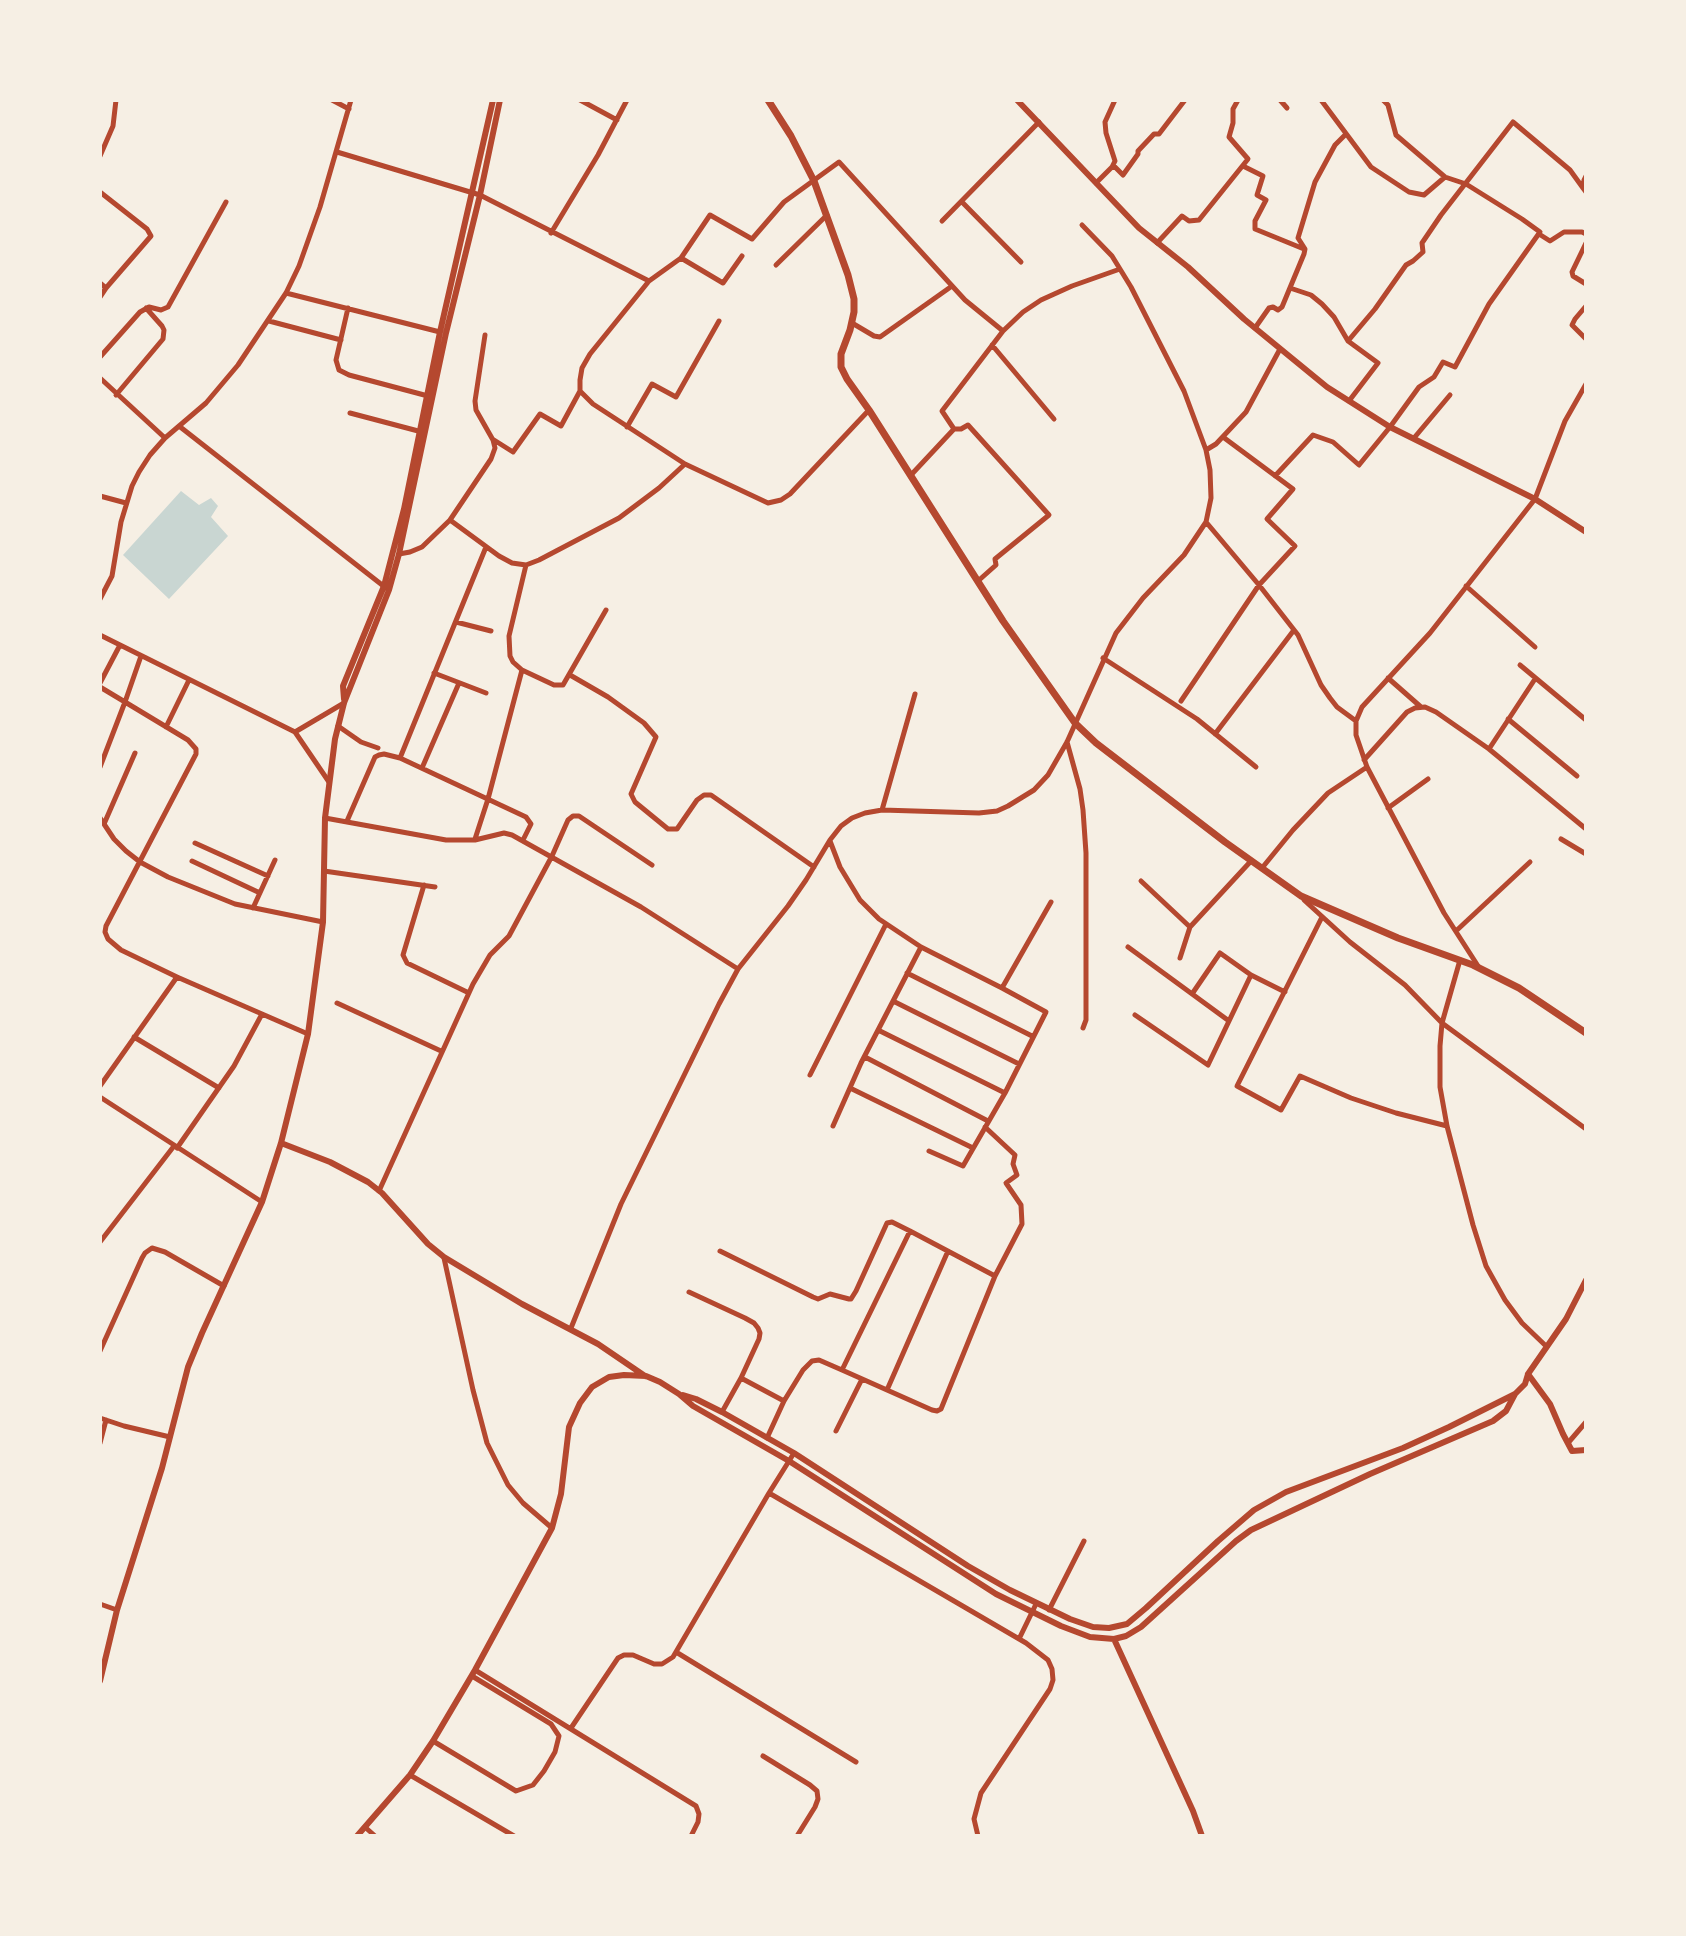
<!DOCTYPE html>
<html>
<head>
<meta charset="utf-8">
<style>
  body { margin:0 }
  #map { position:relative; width:1686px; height:1936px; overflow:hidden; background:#f6efe4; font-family:"Fira Sans Condensed",sans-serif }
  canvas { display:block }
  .frame { position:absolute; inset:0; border:102px solid #f6efe4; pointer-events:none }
</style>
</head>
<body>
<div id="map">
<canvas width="1686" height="1936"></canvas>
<div class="frame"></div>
</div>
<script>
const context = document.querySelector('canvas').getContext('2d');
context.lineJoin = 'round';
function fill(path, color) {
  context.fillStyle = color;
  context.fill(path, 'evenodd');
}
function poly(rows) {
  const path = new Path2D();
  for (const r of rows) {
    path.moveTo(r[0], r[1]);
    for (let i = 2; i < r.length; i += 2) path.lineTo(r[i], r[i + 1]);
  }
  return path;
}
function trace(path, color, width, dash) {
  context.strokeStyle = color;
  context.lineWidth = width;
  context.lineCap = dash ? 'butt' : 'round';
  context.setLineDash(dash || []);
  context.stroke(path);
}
fill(poly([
  [181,491,199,505,211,498,218,506,211,517,228,536,169,599,123,555]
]), '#c9d6d2');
trace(poly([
  [332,100,349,109],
  [580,100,617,120],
  [1280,100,1287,108],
  [1321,100,1371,167,1409,192,1424,195,1445,177],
  [337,152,480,195,649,281],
  [100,156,113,126,116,100],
  [1113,165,1123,175,1138,154,1138,151,1154,134,1159,134,1185,100],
  [1243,166,1263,176,1257,195,1266,200,1255,221,1255,229,1304,249],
  [1586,176,1584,180,1583,188,1586,192],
  [1096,183,1112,167,1115,161,1106,133,1105,122,1115,100],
  [100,192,147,229,151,236,106,288,100,283],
  [962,202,1021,262],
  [942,221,1039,122],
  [551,233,598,155,627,100],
  [1539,234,1550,241,1564,232,1582,232,1586,234],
  [1157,243,1182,216,1189,221,1199,220,1248,159,1229,137,1233,123,1233,109,1238,100],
  [1586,243,1572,272,1573,276,1586,284],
  [681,258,723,283,742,256],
  [776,265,827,215],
  [1290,288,1311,295,1322,304,1334,317,1348,341,1378,363,1349,401],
  [286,293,440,332],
  [100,297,106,288],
  [1586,306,1575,319,1572,325,1586,339],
  [348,308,336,360,339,370,349,375,428,396],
  [269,321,341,340],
  [852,323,874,336,880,337,952,286],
  [1255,328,1269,308,1273,307,1278,310,1282,307,1304,254,1305,249,1298,238,1315,182,1335,145,1346,134],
  [1348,341,1375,309,1406,265,1413,261,1423,252,1422,243,1441,215,1513,122,1570,170,1583,188],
  [992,345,1054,419],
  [100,357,140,312,149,307,161,310,168,307,226,202],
  [100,378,165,438],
  [116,395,163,339,164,330,162,326,146,308],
  [350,413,422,432],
  [179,426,386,588],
  [627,427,652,384,676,397,719,321],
  [954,429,942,411,1003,331],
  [1414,438,1450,395],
  [494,440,513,452,540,414,561,426,580,391],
  [1206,450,1216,444,1246,412,1280,349],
  [685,464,593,404,580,391,580,380,582,368,590,354,649,281,681,258,710,215,752,239,784,202,839,162,965,300,1003,331,1023,312,1041,300,1072,286,1120,269],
  [911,475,954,429,961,429,968,425,1049,515,995,559,996,565,978,581],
  [1275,476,1313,435,1333,442,1359,465,1390,427,1419,387,1434,377,1443,362,1455,367,1489,304,1540,232,1522,219,1466,184,1445,177,1396,135,1388,105,1383,100],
  [100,496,126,503],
  [450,520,491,459,495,448,493,440,476,410,475,401,485,335],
  [1206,522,1259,585,1298,635,1321,685,1330,698,1337,707,1356,721],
  [399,554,410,552,422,547,450,520,499,556,512,563,526,565,539,560,619,518,659,488,685,464,768,503,781,500,790,494,869,410],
  [1466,586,1535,647],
  [100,599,112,576,121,522,132,486,139,472,150,455,165,438,206,403,238,365,286,293,299,266,320,207,351,100],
  [456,622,491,631],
  [100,635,295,732,329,782],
  [141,656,125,702,188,740,196,749,196,754,106,926,105,932,108,939,121,950,177,977],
  [1103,658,1197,719,1256,767],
  [1520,665,1586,720],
  [522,670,554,685,563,685,606,610],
  [434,673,486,693],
  [570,675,608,697,644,723,656,737,631,794,635,802,668,829,677,829,697,800,704,795,711,795,814,867],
  [1388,678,1421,707],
  [100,683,120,645],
  [100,687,125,702,100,767],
  [1181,701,1259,585,1295,546,1267,519,1293,489,1223,437],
  [1508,719,1577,776],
  [338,726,361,742,378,748],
  [166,727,189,680],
  [295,732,344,703],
  [1215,734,1294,630],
  [1067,742,1080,789,1083,810,1086,853,1086,1020,1083,1028],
  [1489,749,1535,679],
  [400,758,526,817,531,824,523,840],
  [1364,760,1407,712,1415,708,1425,707,1436,712,1489,749,1586,829],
  [422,768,459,683],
  [1388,808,1428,779],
  [882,810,915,694],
  [100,818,114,839,126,851,140,862,168,877,235,904,323,922],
  [325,818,446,840,475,840,504,833,512,835,641,907,738,969],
  [347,821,375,757,379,755,384,754,400,758,486,547],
  [104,824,135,753],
  [475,839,488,799,522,670,513,662,510,656,509,636,526,565],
  [1561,839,1586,854],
  [830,841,840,867,860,900,879,919,921,947,861,1063,833,1126],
  [195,843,268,876],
  [192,861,260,893],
  [1262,868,1293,830,1328,793,1367,767],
  [324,871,435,887],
  [1141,881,1190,927,1251,861],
  [424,885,403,955,407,963,469,993],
  [1304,900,1350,942,1405,985,1442,1023,1586,1129],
  [253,908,275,860],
  [1322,917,1237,1086,1281,1110,1300,1076,1351,1098,1396,1113,1447,1126],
  [1456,931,1530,862],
  [921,947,1002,988,1046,1012,1005,1093,963,1166,929,1151],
  [1128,947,1229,1021],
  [1180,958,1190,927],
  [1460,960,1442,1023,1440,1046,1440,1087,1447,1126,1473,1225,1486,1266,1505,1300,1522,1323,1547,1347],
  [1478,966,1444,913,1367,767,1356,735,1356,721,1362,707,1430,633,1535,499,1565,421,1586,384],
  [907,973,1032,1036],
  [1002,988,1051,902],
  [1192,994,1220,953,1251,975],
  [893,1001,1019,1064],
  [337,1003,441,1051],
  [1135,1015,1208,1065,1251,975,1285,992],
  [878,1030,1005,1093],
  [134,1037,219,1088],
  [865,1057,988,1121],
  [810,1075,886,924],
  [100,1086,177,977,308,1034],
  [850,1088,973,1148],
  [100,1097,262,1202],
  [985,1127,1015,1155,1013,1164,1017,1175,1006,1183,1021,1205,1022,1224,995,1276],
  [177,1148,234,1066,262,1014],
  [379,1191,473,984,490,955,509,936,552,856,568,820,573,816,579,816,652,865],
  [100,1242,174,1146],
  [720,1251,813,1297,818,1299,830,1294,849,1299,851,1299,856,1291,887,1223,892,1222,910,1231],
  [444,1258,473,1390,487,1443,508,1485,523,1503,552,1528],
  [689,1292,745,1318,754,1323,758,1328,760,1333,759,1339,741,1378],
  [571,1328,621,1204,719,1004,738,969,788,906,806,880,830,840,841,826,852,818,865,813,882,810,979,813,997,811,1008,806,1034,790,1048,775,1067,742,1116,633,1143,598,1184,555,1206,522,1211,498,1210,470,1206,450,1184,391,1131,287,1112,256,1082,225],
  [100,1351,142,1258,145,1253,152,1248,165,1252,224,1286],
  [842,1370,887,1390,948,1251],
  [722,1412,741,1378,784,1401,803,1370,812,1361,819,1360,842,1370,910,1231,995,1276,941,1409,937,1411,932,1410,887,1390],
  [100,1418,124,1426,170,1437],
  [836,1431,862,1379],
  [767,1438,784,1401],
  [100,1443,106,1420],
  [1568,1443,1586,1422],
  [769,1493,1026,1643,1048,1660,1052,1669,1053,1680,1050,1689,981,1793,974,1819,978,1836],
  [100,1604,117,1610],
  [1049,1610,1084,1541],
  [1019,1639,1036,1604],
  [676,1652,856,1762],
  [475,1670,696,1806,699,1814,698,1822,691,1836],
  [571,1728,618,1658,624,1655,633,1655,654,1664,662,1664,673,1657,769,1493,794,1453],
  [433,1741,516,1791,533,1785,544,1771,555,1752,559,1736,551,1724,472,1676],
  [763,1756,810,1785,817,1791,818,1799,815,1807,797,1836],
  [410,1775,514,1836],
  [366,1828,375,1836]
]), '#b5482f', 5);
trace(poly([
  [1017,100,1139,228,1188,267,1244,319,1327,387,1390,427,1535,499,1586,532],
  [344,699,343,686,384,586,404,509,440,332,493,100],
  [281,1143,330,1162,368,1182,382,1193,428,1244,444,1257,522,1304,598,1344,645,1376],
  [1528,1374,1550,1404,1563,1434,1572,1451,1586,1450],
  [683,1395,696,1399,722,1412,794,1453,968,1566,1010,1590,1070,1619,1093,1627,1109,1628,1127,1624,1146,1608,1218,1541,1254,1510,1286,1492,1403,1448,1449,1427,1515,1394,1525,1384,1528,1374,1566,1319,1586,1280],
  [1114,1639,1193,1811,1202,1836],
  [100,1681,117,1610,162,1468,188,1367,202,1333,262,1202,281,1143,308,1034,323,922,325,818,335,739,344,703,389,590,399,554,446,333,480,195,500,100],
  [357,1836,410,1775,433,1741,475,1670,552,1528,561,1494,569,1427,580,1403,592,1387,609,1377,624,1375,646,1376,660,1382,679,1394,693,1406,789,1461,996,1594,1061,1626,1090,1637,1114,1639,1126,1636,1141,1627,1236,1541,1251,1530,1370,1474,1493,1421,1506,1411,1515,1394]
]), '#b5482f', 6);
trace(poly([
  [768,100,791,136,814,181,848,275,854,299,854,312,850,330,841,354,841,367,847,379,869,410,1003,621,1075,723,1096,743,1225,842,1301,896,1398,938,1473,965,1519,988,1586,1033]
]), '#b5482f', 7);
</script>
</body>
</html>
